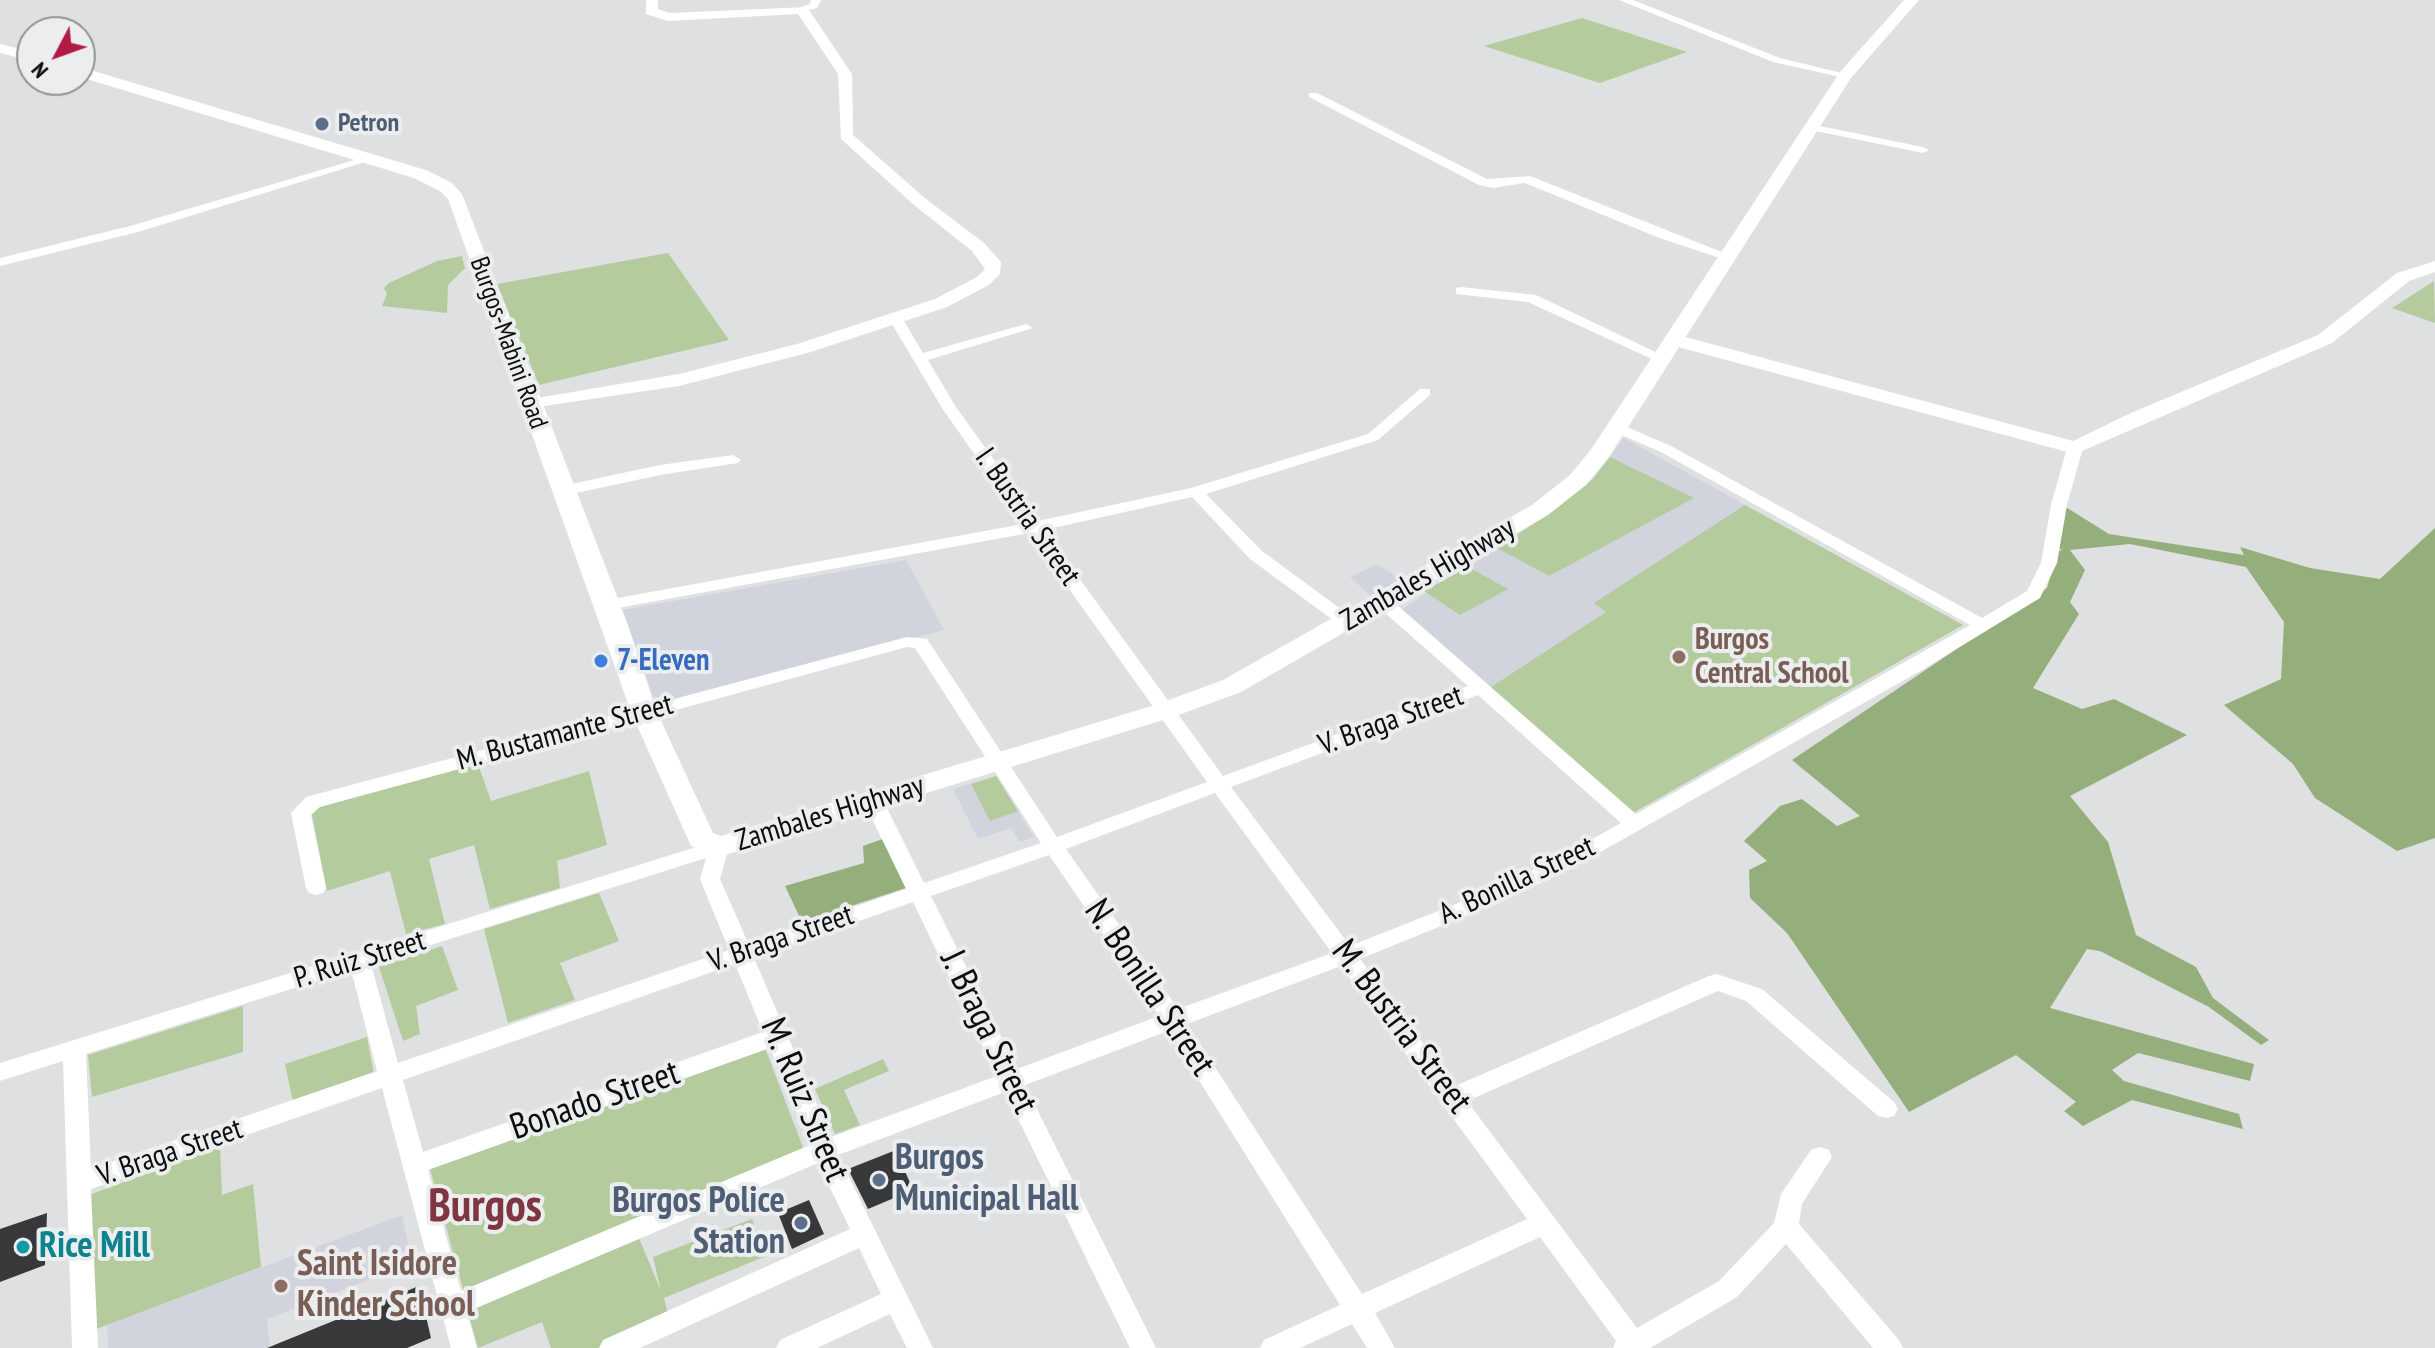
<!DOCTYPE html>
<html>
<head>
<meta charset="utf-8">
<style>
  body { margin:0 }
  #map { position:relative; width:2435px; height:1348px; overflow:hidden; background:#dfe0e1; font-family:"PT Sans Narrow",sans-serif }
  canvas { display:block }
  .north { position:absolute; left:16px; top:16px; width:80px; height:80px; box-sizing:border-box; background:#ecedef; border:2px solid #939395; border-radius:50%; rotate:229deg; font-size:22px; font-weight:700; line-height:32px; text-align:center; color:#0d0d0e }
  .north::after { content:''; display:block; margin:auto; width:28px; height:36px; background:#b01c43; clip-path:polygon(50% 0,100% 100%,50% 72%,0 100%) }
</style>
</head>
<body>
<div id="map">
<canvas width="2435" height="1348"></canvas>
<div class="north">N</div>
</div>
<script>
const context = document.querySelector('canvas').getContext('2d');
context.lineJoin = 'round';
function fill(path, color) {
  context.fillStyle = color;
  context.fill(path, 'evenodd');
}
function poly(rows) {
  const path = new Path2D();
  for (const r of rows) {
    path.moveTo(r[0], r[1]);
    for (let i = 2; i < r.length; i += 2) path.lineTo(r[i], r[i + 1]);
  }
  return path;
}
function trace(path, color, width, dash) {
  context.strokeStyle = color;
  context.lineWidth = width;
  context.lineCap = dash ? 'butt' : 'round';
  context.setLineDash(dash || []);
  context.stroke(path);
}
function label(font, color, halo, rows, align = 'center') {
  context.font = font + ' "PT Sans Narrow",sans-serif';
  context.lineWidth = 8;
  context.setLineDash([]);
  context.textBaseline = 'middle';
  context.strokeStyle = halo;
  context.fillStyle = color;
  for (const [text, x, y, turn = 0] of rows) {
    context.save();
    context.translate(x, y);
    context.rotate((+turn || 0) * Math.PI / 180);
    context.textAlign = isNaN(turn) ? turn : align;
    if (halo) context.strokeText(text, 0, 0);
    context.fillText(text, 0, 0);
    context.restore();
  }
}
fill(poly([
  [1624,438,1963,625,1631,814,1399,611,1550,513,1593,479],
  [906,560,944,630,656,705,622,610],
  [1377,564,1405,582,1374,599,1350,577],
  [996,776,1034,837,1020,842,1011,828,978,839,953,789],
  [402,1215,412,1263,267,1319,270,1348,108,1348,107,1325]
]), '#d2d4dd');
fill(poly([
  [1582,18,1687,52,1600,83,1484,46],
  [668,253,729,340,539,385,497,284],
  [462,256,465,268,448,285,447,313,382,306,387,294,384,288,389,283,437,261],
  [2434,281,2435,323,2392,308],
  [1610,457,1694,498,1549,576,1497,548,1550,513,1593,479],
  [1745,505,1963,625,1631,814,1488,689,1606,612,1594,603],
  [1468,567,1508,589,1460,615,1424,591],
  [478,764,491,801,589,771,607,845,557,861,560,888,490,909,474,845,429,859,445,924,406,934,390,871,327,891,310,805],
  [996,776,1018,811,990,821,971,784],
  [599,893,619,941,560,963,575,1000,508,1023,484,929],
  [442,946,458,990,416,1006,420,1034,403,1041,379,967],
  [243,1006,243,1052,92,1097,88,1055],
  [367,1037,374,1074,293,1102,285,1064],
  [765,1048,804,1150,464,1292,429,1165],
  [883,1059,889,1071,844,1090,860,1125,835,1134,815,1089],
  [220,1147,222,1195,253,1184,261,1267,91,1331,89,1195],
  [752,1219,766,1256,664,1298,670,1322,612,1348,551,1348,542,1322,478,1348,467,1309,639,1238,661,1291,653,1257]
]), '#b4cb9d');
fill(poly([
  [2064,506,2109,534,2244,555,2240,547,2310,568,2380,579,2435,528,2435,838,2397,851,2315,798,2293,764,2224,705,2281,679,2284,622,2246,567,2130,544,2070,550,2085,570,2070,602,2079,614,2033,688,2082,709,2114,699,2187,735,2070,796,2108,842,2136,935,2196,967,2213,998,2269,1040,2261,1045,2209,1007,2100,951,2087,949,2050,1008,2254,1064,2250,1081,2138,1053,2112,1070,2124,1081,2239,1114,2243,1129,2132,1100,2083,1126,2064,1111,2076,1102,2016,1055,1909,1112,1787,933,1750,898,1749,870,1767,861,1744,841,1780,806,1802,799,1837,826,1860,816,1792,760,2047,588,2057,551,2063,550,2057,548],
  [891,836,915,885,802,922,785,886,864,863,863,846]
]), '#95af7c');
fill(poly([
  [896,1150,913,1190,868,1209,848,1169],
  [809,1200,824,1234,792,1249,778,1213],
  [47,1213,45,1265,0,1282,0,1229],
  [419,1286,431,1338,407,1348,267,1348]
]), '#373839');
fill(poly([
  [811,0,821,0,817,8,799,12,799,8,810,4,811,0],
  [1619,0,1633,0,1780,58,1850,75,1845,78,1773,62,1619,0],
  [1309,93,1317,93,1487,179,1530,176,1732,256,1726,260,1662,239,1525,183,1493,188,1479,185,1309,97,1309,93],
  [1810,124,1923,147,1929,150,1923,153,1806,129,1804,127,1810,124],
  [365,157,375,159,138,232,0,266,0,258,130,226,365,157],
  [1461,287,1536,295,1668,358,1661,362,1656,361,1528,302,1456,294,1456,288,1461,287],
  [896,315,901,316,923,353,1026,324,1033,328,928,360,956,407,1038,521,1191,488,1368,434,1420,389,1430,389,1430,395,1378,440,1206,494,1262,551,1353,618,1356,622,1353,626,1341,626,1250,559,1192,497,1044,530,1223,776,1468,686,1376,605,1373,601,1382,596,1388,597,1636,814,1970,625,1661,452,1612,431,1612,425,1622,425,1671,446,1982,618,2027,591,2041,563,2051,505,2067,448,2075,443,2080,445,2083,448,2067,505,2057,563,2040,598,1922,670,1574,867,1500,902,1360,959,1455,1086,1709,976,1717,974,1762,989,1894,1102,1898,1109,1894,1116,1886,1118,1878,1116,1746,1001,1718,991,1467,1101,1637,1328,1719,1281,1774,1223,1781,1194,1811,1150,1820,1147,1829,1150,1832,1157,1802,1204,1799,1224,1899,1340,1903,1348,1873,1348,1786,1244,1737,1297,1650,1348,1613,1348,1616,1341,1540,1237,1375,1313,1395,1348,1367,1348,1352,1324,1300,1348,1260,1348,1264,1340,1340,1305,1168,1031,1025,1085,1156,1348,1130,1348,1005,1092,838,1155,933,1348,907,1348,890,1314,817,1348,776,1348,780,1340,881,1294,859,1248,640,1348,599,1348,603,1340,850,1229,818,1163,467,1312,477,1348,451,1348,382,1088,91,1189,98,1348,72,1348,63,1061,0,1081,0,1063,719,840,726,842,729,847,720,879,748,943,906,889,864,802,867,797,874,795,881,797,884,802,924,883,1041,843,915,648,907,647,320,807,311,815,326,888,323,893,316,895,309,893,306,888,291,813,306,797,907,637,927,639,1057,837,1207,782,1029,533,607,610,598,605,607,600,1023,524,942,408,889,319,896,315],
  [1478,695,1621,823,1560,857,1486,892,1350,946,1231,787,1478,695],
  [1215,793,1332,953,1178,1009,1066,849,1215,793],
  [1049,855,1159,1016,1017,1069,931,896,1049,855],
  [706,858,700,879,729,950,398,1063,371,964,706,858],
  [913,902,997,1076,831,1137,754,958,913,902],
  [735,964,763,1032,423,1152,403,1080,735,964],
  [1341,966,1527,1219,1362,1294,1187,1024,1341,966],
  [351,970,377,1071,91,1169,86,1054,351,970],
  [770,1048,810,1145,461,1291,428,1170,770,1048],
  [733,455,741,460,738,463,660,475,562,496,554,491,562,486,660,465,733,455]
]), '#fff');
fill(poly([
  [646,0,658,0,658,9,669,13,807,7,852,74,853,135,926,199,984,243,1001,262,1000,274,989,285,947,307,811,352,679,386,524,409,521,405,524,401,531,399,679,374,797,344,935,299,977,277,985,269,972,251,914,205,841,139,838,74,798,14,668,21,646,14,646,0],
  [2435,261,2435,272,2409,281,2332,343,2075,454,1667,344,1665,340,1674,334,2073,441,2133,412,2318,335,2397,273,2435,261]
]), '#fff');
fill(poly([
  [1904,0,1919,0,1851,78,1609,457,1586,485,1548,515,1241,692,1173,717,719,857,691,846,631,712,448,199,440,191,414,178,80,77,80,67,426,170,452,183,462,194,628,625,657,712,713,833,721,836,1155,705,1223,680,1532,505,1570,475,1592,448,1840,72,1904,0],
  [0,44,32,52,32,61,0,53,0,44]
]), '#fff');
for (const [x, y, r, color] of [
  [322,124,8,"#5c6f8a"],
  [1679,657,8,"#8d6e63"],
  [601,661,8,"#3f7fe0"],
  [879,1180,8,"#5c6f8a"],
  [801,1223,8,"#5c6f8a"],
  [23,1247,8,"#0f9aa8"],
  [281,1286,8,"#8d6e63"]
]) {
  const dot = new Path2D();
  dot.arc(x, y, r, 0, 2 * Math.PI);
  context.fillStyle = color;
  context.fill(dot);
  trace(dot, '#ecedef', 3);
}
label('bold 26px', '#4e5e75', '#ecedef', [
  ["Petron",338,124]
], 'left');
label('26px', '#0d0d0e', '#ecedef', [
  ["Burgos-Mabini Road",508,343,70]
]);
label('30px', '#0d0d0e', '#ecedef', [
  ["I. Bustria Street",1027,517,55],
  ["Zambales Highway",1428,575,-30],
  ["V. Braga Street",1391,721,-20],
  ["M. Bustamante Street",565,733,-15],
  ["Zambales Highway",830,814,-17],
  ["A. Bonilla Street",1517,881,-25],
  ["V. Braga Street",781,939,-19],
  ["P. Ruiz Street",360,960,-17],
  ["V. Braga Street",170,1153,-19]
]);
label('bold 30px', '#785e54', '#ecedef', [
  ["Burgos",1695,640],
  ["Central School",1695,674]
], 'left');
label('bold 30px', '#366cbe', '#ecedef', [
  ["7-Eleven",617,661]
], 'left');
label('36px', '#0d0d0e', '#ecedef', [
  ["N. Bonilla Street",1149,988,56],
  ["M. Bustria Street",1401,1027,53],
  ["J. Braga Street",988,1032,64],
  ["M. Ruiz Street",804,1100,67],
  ["Bonado Street",595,1101,-19]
]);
label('bold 36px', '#4e5e75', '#ecedef', [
  ["Burgos",895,1159],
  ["Municipal Hall",895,1200],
  ["Burgos Police",785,1202,"right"],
  ["Station",785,1243,"right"]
], 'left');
label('bold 36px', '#0d838f', '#ecedef', [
  ["Rice Mill",39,1247]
], 'left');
label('bold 36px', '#785e54', '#ecedef', [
  ["Saint Isidore",297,1265],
  ["Kinder School",297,1306]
], 'left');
label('bold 46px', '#7e3641', '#ecedef', [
  ["Burgos",485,1208]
]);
</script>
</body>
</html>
